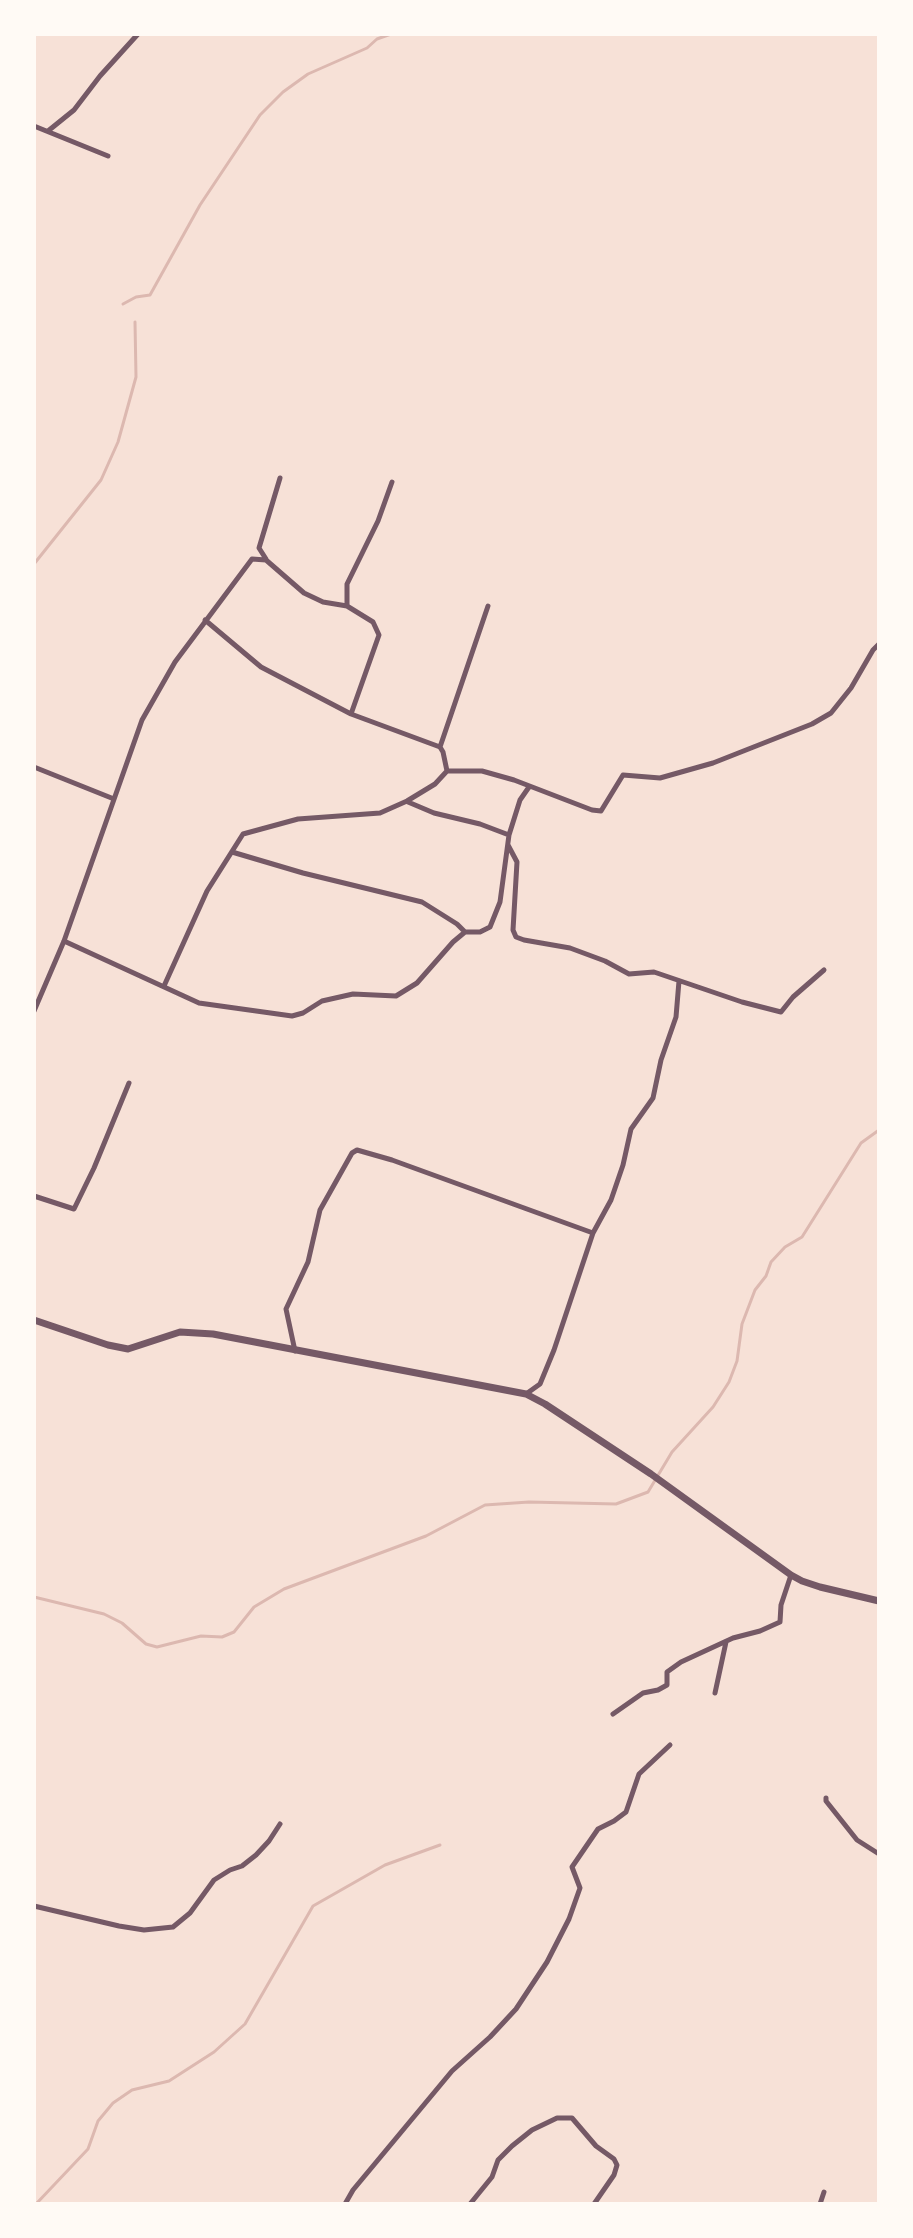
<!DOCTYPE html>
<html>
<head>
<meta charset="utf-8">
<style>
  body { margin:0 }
  #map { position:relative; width:913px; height:2238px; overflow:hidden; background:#f7e1d7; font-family:Overpass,sans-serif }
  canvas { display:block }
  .frame { position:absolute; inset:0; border:36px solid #fffaf5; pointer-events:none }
</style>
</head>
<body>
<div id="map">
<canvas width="913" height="2238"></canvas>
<div class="frame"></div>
</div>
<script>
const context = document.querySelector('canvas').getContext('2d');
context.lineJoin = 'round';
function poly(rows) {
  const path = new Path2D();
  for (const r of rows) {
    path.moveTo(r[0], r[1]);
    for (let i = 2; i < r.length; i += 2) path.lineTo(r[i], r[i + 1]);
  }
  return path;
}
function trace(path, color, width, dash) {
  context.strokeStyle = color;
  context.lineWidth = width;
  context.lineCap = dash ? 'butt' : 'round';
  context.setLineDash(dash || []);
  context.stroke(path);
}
trace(poly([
  [123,304,136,297,150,295,200,205,260,115,283,92,308,74,367,48,377,39,391,34],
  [34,564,101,480,118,442,136,377,135,322],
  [34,1597,104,1614,122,1623,146,1644,157,1647,201,1636,222,1637,234,1632,254,1607,284,1589,426,1536,485,1505,529,1502,616,1504,648,1492,672,1452,713,1407,729,1382,737,1361,742,1324,755,1290,766,1276,771,1262,785,1247,802,1237,861,1143,879,1130],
  [36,2204,88,2149,98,2121,113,2103,132,2090,169,2081,214,2052,245,2024,313,1906,385,1865,440,1845]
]), '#dcb8b0', 3);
trace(poly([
  [34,126,108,156],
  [48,131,74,110,100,76,138,34],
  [266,559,259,548,280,478],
  [347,606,347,584,378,521,392,482],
  [205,620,261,667,351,714,440,747],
  [34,767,114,799],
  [447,771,443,752,440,747,488,606],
  [408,802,434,813,480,824,509,835],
  [508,845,517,862,513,930,516,937,524,940,570,948,605,961,629,974,654,972,742,1002,781,1012,793,997,824,970],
  [232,852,303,873,422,902,457,924,465,932,480,932,490,927,500,902,509,835,520,800,529,787],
  [64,941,199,1003,292,1016,303,1013,322,1001,353,994,396,996,417,983,453,942,465,932],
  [164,986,207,891,243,834,298,819,380,813,407,801,435,784,447,771,482,771,514,780,592,810,601,811,623,775,660,778,713,763,812,724,831,713,851,688,873,650,879,644],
  [34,1011,64,941,142,720,175,662,252,559,266,560,304,593,323,602,347,606,373,622,379,635,351,714],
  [34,1196,74,1209,94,1168,129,1083],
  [295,1351,286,1309,308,1262,320,1210,352,1153,357,1150,392,1160,593,1233],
  [526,1394,540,1384,554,1350,593,1233,611,1200,623,1165,631,1129,653,1098,661,1060,676,1017,679,981],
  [715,1693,726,1642],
  [613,1714,643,1693,658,1690,667,1685,667,1672,681,1662,733,1638,760,1631,780,1622,781,1605,791,1575],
  [826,1798,826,1801,857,1840,879,1854],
  [34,1906,119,1926,144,1930,173,1927,190,1913,214,1880,230,1870,242,1866,256,1855,269,1841,280,1824],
  [345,2204,353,2190,452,2071,490,2037,516,2009,547,1962,569,1919,580,1888,572,1867,598,1829,614,1821,626,1812,639,1774,670,1745],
  [470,2204,492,2177,498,2160,512,2146,532,2130,557,2118,572,2118,596,2146,614,2159,617,2165,614,2175,594,2204],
  [820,2204,824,2192]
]), '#755966', 5);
trace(poly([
  [34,1320,108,1345,128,1349,180,1332,213,1334,526,1394,545,1404,651,1474,791,1575,802,1581,820,1587,879,1601]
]), '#755966', 7);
</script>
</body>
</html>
